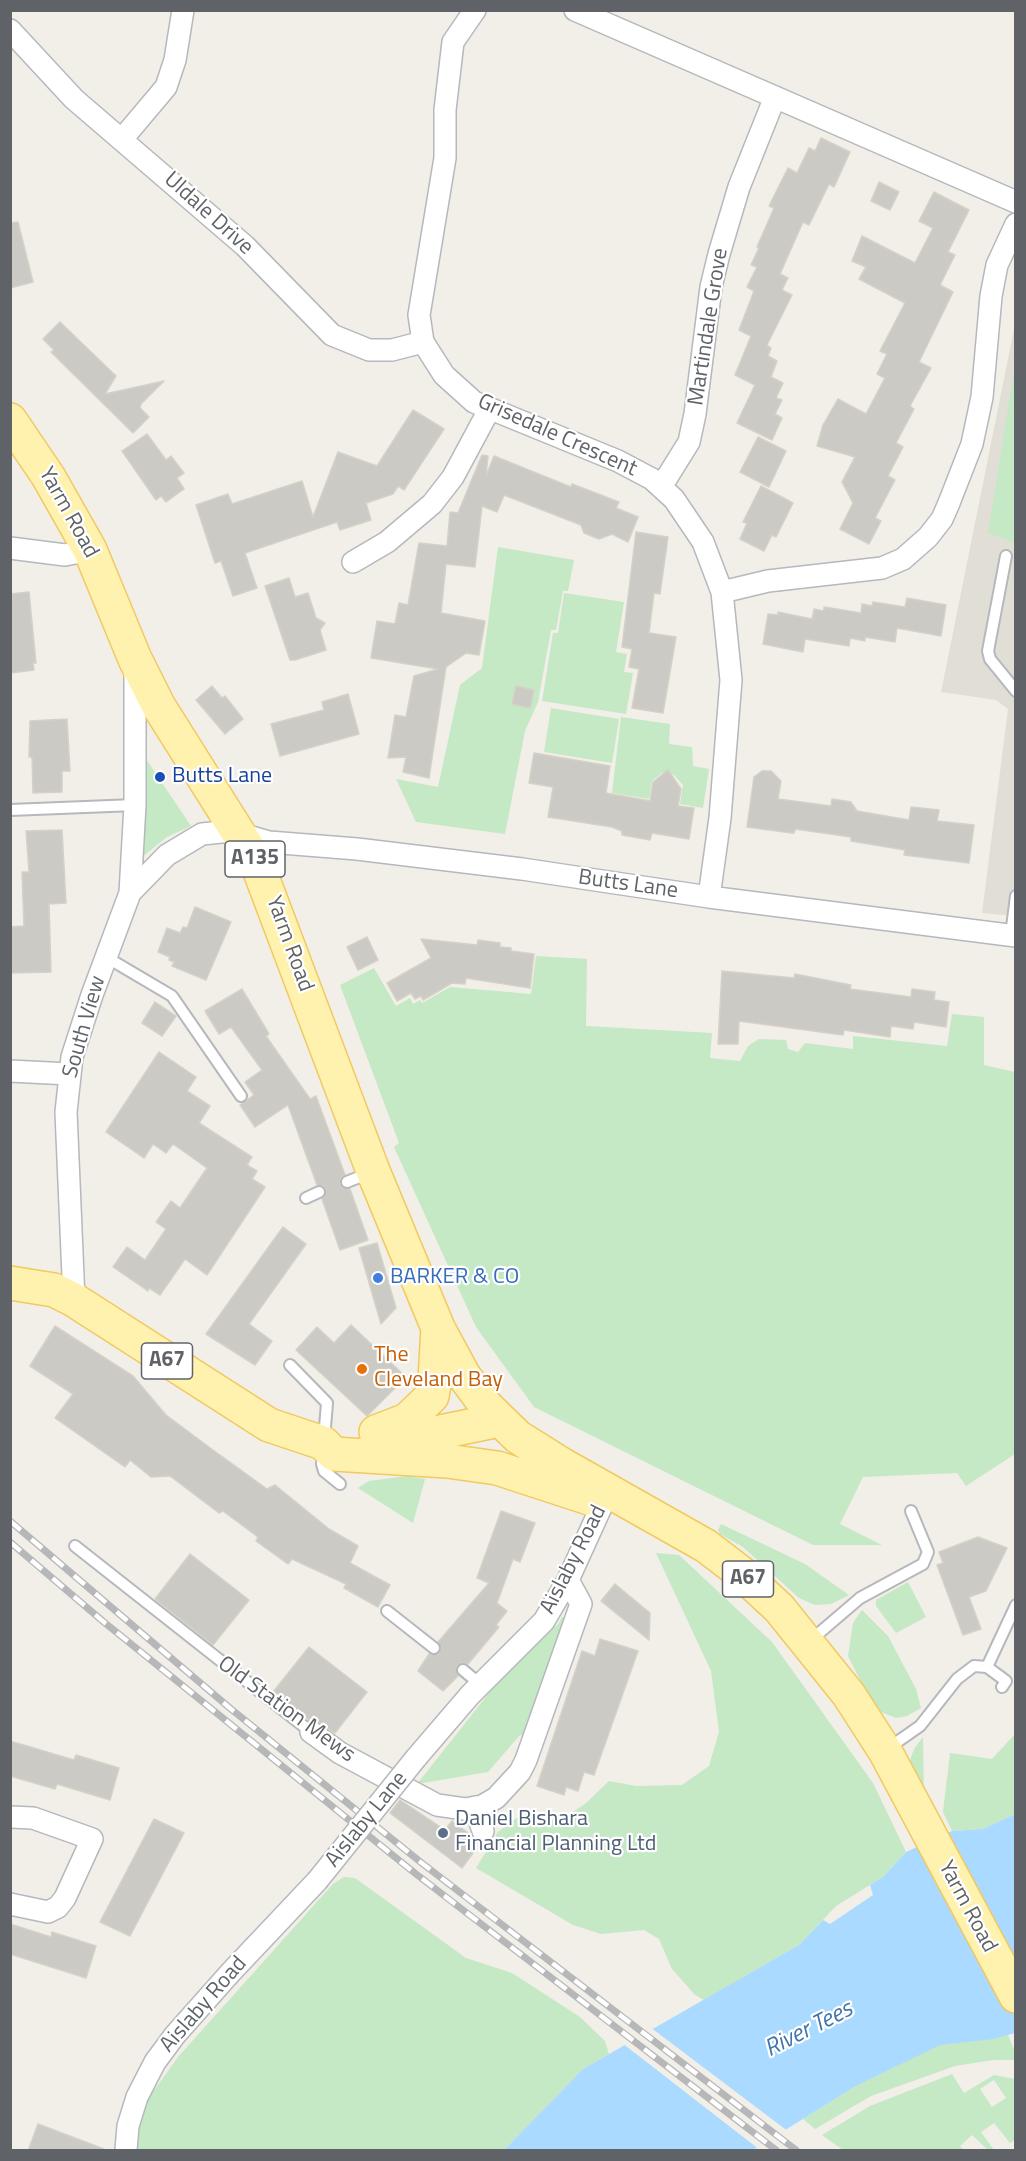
<!DOCTYPE html>
<html>
<head>
<meta charset="utf-8">
<style>
  body { margin:0 }
  #map { position:relative; width:1026px; height:2161px; overflow:hidden; background:#f1efe8; font-family:"Titillium Web",sans-serif }
  canvas { display:block }
  .frame { position:absolute; inset:0; border:12px solid #5f6368; pointer-events:none }
</style>
</head>
<body>
<div id="map">
<canvas width="1026" height="2161"></canvas>
<div class="frame"></div>
</div>
<script>
const context = document.querySelector('canvas').getContext('2d');
context.lineJoin = 'round';
function fill(path, color) {
  context.fillStyle = color;
  context.fill(path, 'evenodd');
}
function poly(rows) {
  const path = new Path2D();
  for (const r of rows) {
    path.moveTo(r[0], r[1]);
    for (let i = 2; i < r.length; i += 2) path.lineTo(r[i], r[i + 1]);
  }
  return path;
}
function trace(path, color, width, dash) {
  context.strokeStyle = color;
  context.lineWidth = width;
  context.lineCap = dash ? 'butt' : 'round';
  context.setLineDash(dash || []);
  context.stroke(path);
}
function label(font, color, halo, rows, align = 'center') {
  context.font = font + ' "Titillium Web",sans-serif';
  context.lineWidth = 4.5;
  context.setLineDash([]);
  context.textBaseline = 'middle';
  context.strokeStyle = halo;
  context.fillStyle = color;
  for (const [text, x, y, turn = 0] of rows) {
    context.save();
    context.translate(x, y);
    context.rotate((+turn || 0) * Math.PI / 180);
    context.textAlign = isNaN(turn) ? turn : align;
    if (halo) context.strokeText(text, 0, 0);
    context.fillText(text, 0, 0);
    context.restore();
  }
}
fill(poly([
  [1015,324,1015,916,982,913,1008,709,996,700,941,692]
]), '#e1ded6');
fill(poly([
  [1015,365,1016,543,1015,543,988,533],
  [498,547,574,560,568,591,563,591,556,630,551,630,538,702,525,731,505,834,416,822,396,779,438,787,460,685,482,668],
  [564,593,624,602,616,652,627,654,624,672,633,673,626,714,542,701,553,633,558,633],
  [551,708,619,719,612,763,544,752],
  [621,717,670,724,669,744,692,747,693,766,709,769,703,808,680,804,683,785,674,775,662,773,652,781,649,799,612,793],
  [144,756,191,826,167,837,142,857],
  [536,956,587,959,586,1026,712,1033,710,1058,740,1061,748,1046,759,1039,786,1040,788,1049,798,1052,805,1043,853,1049,853,1036,947,1046,952,1014,984,1017,984,1065,1015,1072,1015,1454,966,1486,957,1473,863,1477,840,1524,882,1545,813,1545,534,1407,476,1327,394,1147,399,1143,340,985,374,968,396,1006,410,998,413,1004,420,1000,422,1003,450,987,531,994],
  [407,1476,425,1479,413,1523,358,1488,369,1481],
  [721,1524,805,1564,849,1595,831,1604,815,1605,799,1598,743,1547,720,1534,718,1530],
  [656,1553,679,1555,772,1642,873,1783,906,1852,883,1877,836,1906,799,1945,704,2000,695,1995,672,1969,659,1939,644,1930,601,1934,573,1925,476,1868,498,1832,522,1814,559,1821,585,1804,609,1781,636,1786,682,1785,709,1766,719,1732,711,1671],
  [908,1582,926,1617,896,1633,876,1606,876,1600],
  [862,1610,888,1636,916,1689,921,1708,907,1716,896,1718,881,1712,869,1698,848,1656,853,1623],
  [562,1617,566,1618,525,1737,520,1735,488,1772,417,1784,493,1688,558,1624],
  [1015,1734,1015,1814,983,1829,952,1831,943,1812,950,1753,992,1759],
  [923,1737,924,1801,909,1763,914,1749],
  [344,1877,355,1878,466,1958,512,1973,580,2017,605,2041,609,2054,583,2069,504,2150,133,2150,142,2107,178,2057,333,1884],
  [1008,2035,1015,2052,1015,2060,993,2060,955,2066,871,2096,815,2129,803,2119,856,2086,940,2044],
  [952,2074,964,2093,994,2075,1015,2079,1015,2140,1010,2143,994,2123,981,2132,994,2150,988,2150,972,2135,960,2146,964,2150,843,2150,822,2135,870,2106],
  [994,2080,1006,2098,992,2107,980,2089]
]), '#c5e8c5');
fill(poly([
  [1015,1814,1015,2033,993,2039,940,2045,856,2086,753,2150,504,2150,583,2069,799,1945,823,1920,830,1924,873,1895,870,1885,883,1877,906,1852,952,1831,983,1829]
]), '#aadaff');
fill(poly([
  [650,2027,789,2132,760,2150,622,2043]
]), '#f1efe8');
const building = poly([
  [821,138,850,152,834,187,829,184,809,225,803,222,780,274,788,278,782,290,792,295,767,345,771,348,768,356,777,361,771,377,783,383,776,398,782,400,775,414,782,418,772,440,737,423,755,385,735,375,751,336,739,330,754,291,747,287,757,267,751,265,759,248,757,247,774,208,769,206,788,168,797,173,809,148,815,151,821,138],
  [879,182,899,192,890,210,871,201,879,182],
  [934,192,969,210,948,252,955,255,940,285,953,292,919,362,931,368,910,406,914,409,896,443,903,447,888,476,895,480,875,518,881,521,869,544,840,529,853,503,842,482,855,457,817,446,823,425,838,399,866,414,885,378,877,374,887,354,880,351,905,303,859,279,866,267,852,261,862,236,915,263,933,228,919,221,934,192],
  [18,222,33,282,10,288,10,223,18,222],
  [60,322,116,376,105,394,164,381,141,404,140,408,149,417,133,433,51,352,54,350,43,339,60,322],
  [413,410,444,429,404,490,398,486,393,494,366,503,371,520,340,530,337,522,245,553,257,588,233,596,221,561,215,563,196,505,228,494,232,504,302,481,313,517,338,452,377,466,413,410],
  [147,434,166,460,171,456,184,473,177,478,184,489,166,502,161,496,156,500,122,451,147,434],
  [758,437,786,451,769,487,740,472,758,437],
  [482,455,488,456,486,476,494,456,571,487,572,484,619,502,616,508,638,517,628,542,612,534,599,539,584,533,581,525,504,495,497,512,482,506,475,567,446,564,441,613,485,621,479,655,466,653,446,667,429,778,403,772,406,757,388,758,395,715,406,717,414,676,438,669,371,658,377,621,395,624,399,603,408,605,419,543,447,546,450,512,458,513,482,455],
  [761,486,793,503,776,537,772,535,764,551,740,539,747,523,743,522,761,486],
  [636,532,668,537,660,594,654,593,649,633,676,637,663,713,632,708,639,669,629,667,632,649,622,647,636,532],
  [289,578,295,597,308,593,316,618,325,623,320,630,326,650,295,660,290,660,265,586,289,578],
  [29,592,36,663,33,663,34,670,10,673,10,594,29,592],
  [907,598,946,605,941,636,897,628,895,642,865,637,865,641,850,638,849,646,805,639,803,652,763,644,768,614,778,615,778,612,812,619,814,609,824,611,824,607,861,613,862,604,872,606,873,602,905,607,907,598],
  [212,686,222,698,225,696,243,719,225,734,196,700,212,686],
  [516,686,534,690,530,708,512,704,516,686],
  [348,694,359,734,280,756,271,724,324,710,322,702,348,694],
  [67,719,70,771,62,771,62,792,33,793,32,757,29,757,30,721,67,719],
  [534,753,610,766,606,793,650,801,653,782,668,770,681,789,678,806,694,808,689,839,652,833,650,840,622,835,622,831,612,827,548,817,553,787,529,783,534,753],
  [762,771,771,771,781,781,778,799,831,806,832,799,851,802,857,811,909,820,911,807,939,810,937,821,974,825,969,863,904,855,905,850,851,841,851,837,795,829,794,833,792,833,747,827,754,777,762,771],
  [62,830,66,903,49,904,51,972,10,973,10,927,24,926,22,872,29,872,26,831,62,830],
  [195,907,231,922,206,980,172,966,174,962,169,960,170,957,158,952,167,928,180,933,183,927,187,928,195,907],
  [367,937,378,960,358,970,347,947,367,937],
  [421,939,477,945,478,940,500,943,500,947,511,948,511,951,534,954,530,988,466,978,465,984,452,983,423,1000,421,996,415,999,411,993,397,1001,387,983,431,958,421,939],
  [722,971,794,978,795,974,851,985,850,989,911,997,912,989,935,992,934,1000,949,1002,946,1027,914,1022,913,1029,891,1026,890,1037,844,1030,843,1035,739,1021,738,1044,718,1044,722,971],
  [242,989,269,1034,266,1036,310,1099,316,1096,345,1175,341,1178,340,1184,343,1188,350,1189,368,1240,340,1250,322,1199,326,1189,323,1186,317,1185,288,1105,255,1127,240,1105,254,1095,245,1082,262,1070,231,1027,219,1034,205,1011,242,989],
  [155,1002,176,1016,162,1036,142,1023,155,1002],
  [159,1052,196,1077,187,1091,210,1106,199,1123,252,1157,247,1165,257,1171,252,1179,265,1187,207,1275,185,1259,160,1295,149,1288,148,1291,113,1267,127,1247,145,1260,166,1229,156,1222,171,1201,180,1208,207,1168,173,1144,166,1153,153,1144,144,1158,106,1132,159,1052],
  [283,1227,306,1244,249,1324,272,1341,255,1365,206,1334,283,1227],
  [377,1243,396,1308,381,1324,359,1248,377,1243],
  [351,1325,406,1377,367,1416,296,1350,317,1327,334,1343,351,1325],
  [55,1326,133,1376,166,1415,213,1450,267,1489,275,1485,329,1529,358,1546,350,1563,390,1585,378,1607,344,1588,346,1584,292,1559,288,1564,256,1541,258,1537,223,1511,219,1513,170,1476,151,1477,130,1460,125,1467,55,1418,73,1394,30,1366,55,1326],
  [501,1511,535,1523,520,1562,513,1559,497,1603,507,1611,496,1625,499,1627,468,1664,461,1663,457,1666,458,1676,443,1691,418,1671,429,1654,439,1653,441,1648,438,1642,489,1583,477,1578,501,1511],
  [978,1537,1007,1548,986,1591,969,1597,981,1629,963,1635,937,1565,943,1563,939,1552,978,1537],
  [190,1554,249,1600,213,1645,155,1599,190,1554],
  [615,1584,650,1613,649,1640,601,1601,615,1584],
  [600,1639,638,1651,594,1775,584,1772,578,1791,566,1787,564,1795,537,1786,582,1651,595,1656,600,1639],
  [309,1647,367,1692,335,1733,318,1722,309,1720,273,1692,309,1647],
  [10,1741,74,1760,76,1755,119,1768,110,1800,57,1784,55,1789,10,1776,10,1741],
  [400,1800,445,1830,452,1821,471,1835,473,1838,466,1848,473,1853,462,1868,390,1813,400,1800],
  [154,1819,184,1833,130,1936,100,1922,154,1819],
  [10,1924,51,1937,52,1932,96,1946,86,1978,10,1954,10,1924],
  [38,2124,104,2149,103,2151,28,2151,38,2124]
]);
fill(building, '#cccac5');
trace(building, '#d6d1c6', 1.5);
const service = poly([
  [1006,556,988,651,990,659,1016,691],
  [10,810,135,805],
  [1011,935,1016,896],
  [106,957,172,996,241,1096],
  [347,1182,369,1173],
  [306,1198,319,1192],
  [290,1365,327,1403,322,1464,324,1471,340,1484],
  [75,1546,311,1732],
  [387,1611,434,1648],
  [811,1640,860,1598,923,1564,928,1552,911,1511],
  [987,1667,1016,1605],
  [463,1670,481,1685],
  [887,1749,920,1726,957,1679,974,1666,987,1667,1006,1681,1002,1687]
]);
const minor = poly([
  [475,10,453,42,445,110,445,158,419,315,423,342,444,375,474,402,618,461,652,479,674,499,703,542,722,592,731,680,720,818,709,897],
  [575,10,1016,202],
  [10,30,74,99,245,246,332,335,369,350,392,350,423,342],
  [123,138,166,87,175,60,183,10],
  [661,487,689,442,695,414,711,287,719,254,739,187,775,97],
  [10,548,65,555,90,550],
  [353,562,387,542,432,504,453,477,489,410],
  [722,592,768,581,882,568,903,559,928,537,942,519,949,503,972,444,982,397,991,296,997,265,1016,224],
  [130,893,135,805,135,668],
  [10,1071,69,1074],
  [74,1300,66,1112,72,1057,92,995,130,893,167,855,202,834,231,831,269,842,357,849,522,869,709,897,1016,936],
  [311,1732,340,1753,437,1805,465,1809,482,1806,496,1798,520,1772,526,1760,581,1604,568,1580],
  [416,1758,470,1695,544,1621,568,1580,608,1492],
  [475,1807,483,1831],
  [10,1817,33,1818,92,1839,65,1898,58,1907,48,1912,10,1904],
  [126,2150,128,2126,137,2097,155,2062,175,2035,231,1972,317,1881]
]);
const primary = poly([
  [10,420,48,476,90,550,135,659,158,705,256,861,373,1171,438,1328,464,1376,487,1407,518,1437,561,1464,706,1546,740,1572,779,1608,849,1695,885,1751,1016,1996],
  [10,1283,54,1290,74,1300,269,1425,323,1443,334,1454,447,1461,497,1468,589,1498],
  [376,1432,407,1420,432,1396,435,1380,438,1328],
  [377,1439,426,1435,499,1420]
]);
trace(service, '#b5b8bc', 14);
trace(minor, '#b5b8bc', 24);
trace(primary, '#f2c960', 36);
trace(service, '#fff', 10);
trace(minor, '#fff', 21);
trace(primary, '#fff2af', 33);
const rail = poly([
  [10,1521,231,1709,423,1864,796,2150],
  [10,1542,105,1623,416,1874,776,2150]
]);
trace(rail, '#b6b7b8', 7);
trace(rail, '#fff', 4.5, [14]);
const minorBridge = poly([
  [317,1881,416,1758]
]);
trace(minorBridge, '#b5b8bc', 24, []);
trace(minorBridge, '#fff', 21);
for (const [x, y, r, color] of [
  [160,777,6,"#1a4fb4"],
  [378,1278,6,"#3f7fe0"],
  [362,1369,6,"#e8710a"],
  [443,1833,6,"#5c6f8a"]
]) {
  const dot = new Path2D();
  dot.arc(x, y, r, 0, 2 * Math.PI);
  context.fillStyle = color;
  context.fill(dot);
  trace(dot, '#fff', 2);
}
for (const [x, y, w] of [
  [255,859,60],
  [167,1361,51],
  [748,1579,51]
]) {
  const box = new Path2D();
  box.roundRect(x - w / 2, y - 18, w, 36, 4.5);
  context.fillStyle = '#fff';
  context.fill(box);
  trace(box, '#5f6368', 1.5);
}
label('bold 21px', '#5f6368', null, [
  ["A135",255,859],
  ["A67",167,1361],
  ["A67",748,1579]
]);
label('22px', '#5f6368', '#fff', [
  ["Uldale Drive",208,214,42],
  ["Martindale Grove",709,327,-81],
  ["Grisedale Crescent",557,436,24],
  ["Yarm Road",68,513,61],
  ["Butts Lane",628,885,8],
  ["Yarm Road",289,944,70],
  ["South View",85,1027,-74],
  ["Aislaby Road",574,1560,-63],
  ["Old Station Mews",286,1710,36],
  ["Aislaby Lane",367,1820,-51],
  ["Yarm Road",967,1907,62],
  ["Aislaby Road",204,2005,-49]
]);
label('22px', '#164399', '#fff', [
  ["Butts Lane",172,777]
], 'left');
label('22px', '#366cbe', '#fff', [
  ["BARKER & CO",390,1278]
], 'left');
label('22px', '#c56008', '#fff', [
  ["The",374,1356],
  ["Cleveland Bay",374,1381]
], 'left');
label('22px', '#4e5e75', '#fff', [
  ["Daniel Bishara",455,1820],
  ["Financial Planning Ltd",455,1845]
], 'left');
label('italic 24px', '#4174aa', '#fff', [
  ["River Tees",809,2030,-27]
]);
</script>
</body>
</html>
